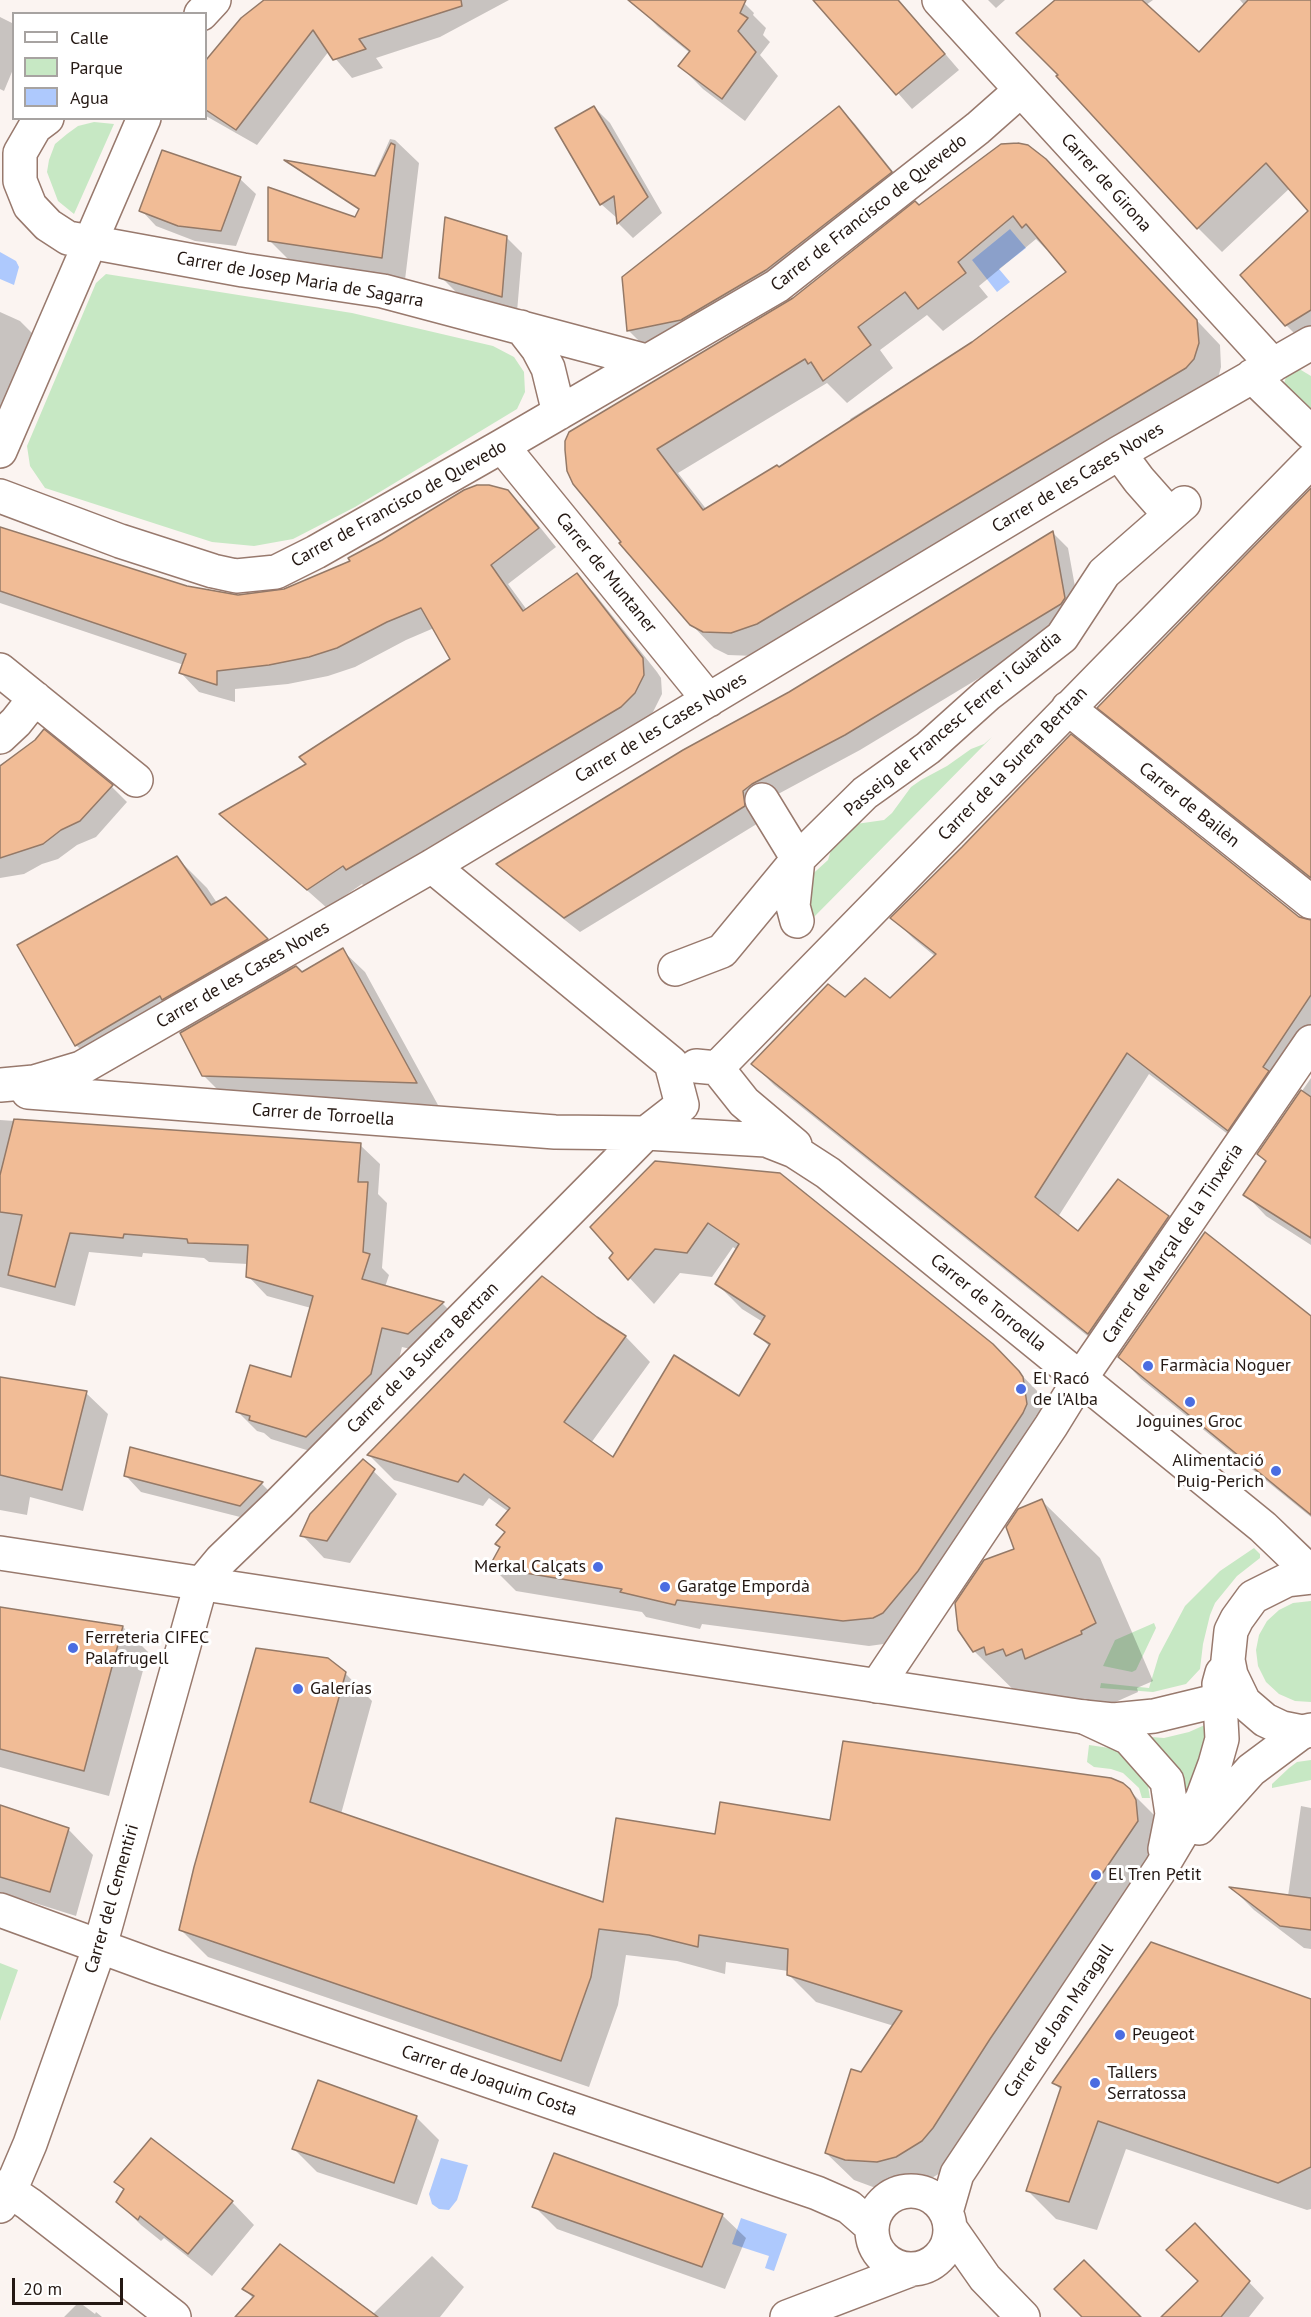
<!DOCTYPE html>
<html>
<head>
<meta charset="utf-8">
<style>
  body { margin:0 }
  #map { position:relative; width:1311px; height:2317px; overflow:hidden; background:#fbf4f1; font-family:"PT Sans",sans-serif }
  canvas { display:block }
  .legend { position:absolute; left:12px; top:12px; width:195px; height:108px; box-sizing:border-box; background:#fff; border:2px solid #a7a3a1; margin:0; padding:8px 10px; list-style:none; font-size:18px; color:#241813 }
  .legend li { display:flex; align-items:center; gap:12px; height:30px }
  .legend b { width:30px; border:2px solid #a7a3a1 }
  .scale { position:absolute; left:12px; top:2278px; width:111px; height:27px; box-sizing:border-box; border:3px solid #241813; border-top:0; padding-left:8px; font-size:18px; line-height:21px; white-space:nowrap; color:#241813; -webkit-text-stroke:4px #fff; paint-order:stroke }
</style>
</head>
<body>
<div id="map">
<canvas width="1311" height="2317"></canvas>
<ul class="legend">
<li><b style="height:8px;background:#fff"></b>Calle</li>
<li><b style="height:16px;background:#c7e8c4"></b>Parque</li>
<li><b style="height:16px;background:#aec9fd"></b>Agua</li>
</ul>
<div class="scale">20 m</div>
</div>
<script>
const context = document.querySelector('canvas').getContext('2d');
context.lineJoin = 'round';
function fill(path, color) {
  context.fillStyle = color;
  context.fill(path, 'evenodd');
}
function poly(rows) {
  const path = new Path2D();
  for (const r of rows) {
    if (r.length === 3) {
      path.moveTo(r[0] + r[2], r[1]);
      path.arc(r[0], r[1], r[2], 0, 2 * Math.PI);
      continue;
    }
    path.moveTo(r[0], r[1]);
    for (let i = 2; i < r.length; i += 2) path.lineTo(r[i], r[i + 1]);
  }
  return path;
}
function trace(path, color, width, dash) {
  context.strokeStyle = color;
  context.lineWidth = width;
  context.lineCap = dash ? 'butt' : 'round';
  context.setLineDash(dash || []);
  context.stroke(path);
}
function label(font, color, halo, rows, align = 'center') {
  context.font = font + ' "PT Sans",sans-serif';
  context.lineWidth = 6;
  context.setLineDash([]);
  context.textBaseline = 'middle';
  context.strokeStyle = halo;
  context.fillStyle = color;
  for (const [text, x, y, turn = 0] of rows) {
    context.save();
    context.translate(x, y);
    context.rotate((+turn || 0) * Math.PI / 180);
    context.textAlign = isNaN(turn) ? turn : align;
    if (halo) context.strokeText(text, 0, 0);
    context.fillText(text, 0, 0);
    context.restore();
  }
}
fill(poly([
  [94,122,114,124,74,214,58,201,47,172,49,160,55,144,67,134,78,126],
  [106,274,352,313,493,346,514,357,524,372,525,392,517,409,355,507,293,539,254,546,212,542,45,488,30,466,27,446,96,283],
  [1295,370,1301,370,1311,376,1311,413,1283,387,1286,377],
  [992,737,812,919,802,890,806,880,828,860,836,834,856,824,884,820,892,813,911,787,921,780,947,766,971,749,984,744],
  [1254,1548,1260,1554,1260,1558,1237,1576,1215,1603,1210,1615,1203,1644,1200,1669,1186,1684,1153,1692,1100,1688,1101,1683,1149,1688,1159,1655,1185,1606,1220,1571],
  [1311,1601,1311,1702,1295,1701,1279,1694,1266,1682,1258,1666,1256,1650,1259,1635,1267,1621,1279,1610,1293,1603],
  [1154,1623,1156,1628,1136,1670,1132,1672,1103,1666,1115,1640],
  [1207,1724,1198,1775,1184,1793,1148,1741,1151,1737,1164,1738,1189,1732],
  [1089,1745,1116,1749,1125,1753,1147,1780,1150,1798,1142,1798,1139,1788,1123,1773,1111,1769,1094,1767,1087,1762],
  [1311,1760,1311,1780,1272,1788,1272,1784,1289,1768,1297,1762],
  [0,1963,18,1970,0,2021]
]), '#c7e8c4');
fill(poly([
  [1010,229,1026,248,999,269,1010,282,997,292,972,260],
  [0,252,16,261,19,267,14,285,0,279],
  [441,2158,468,2165,457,2200,449,2210,439,2209,432,2204,429,2194],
  [741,2218,787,2234,774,2271,765,2268,769,2256,732,2244]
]), '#aec9fd');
fill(poly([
  [288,0,509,0,440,37,376,58,383,68,352,78,329,51,257,145,206,116,206,63,211,55],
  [640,0,741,0,754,13,753,15,766,28,763,35,770,42,760,55,778,76,745,121,703,89,680,66,690,53,658,27,636,4],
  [816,0,899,0,959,70,912,109],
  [988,0,1005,0,996,8],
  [1058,0,1153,0,1146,5,1199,54,1245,6,1240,0,1311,0,1311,201,1291,187,1222,252,1198,228],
  [0,17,14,24,14,67,4,91,0,89],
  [594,107,610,123,662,213,633,238,618,223,618,219,601,204],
  [839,108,855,124,906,188,782,286,644,346,628,330],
  [390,139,395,140,419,163,405,280,293,264,270,241,355,218],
  [163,152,240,179,256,194,236,246,195,241,156,226,141,210],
  [1068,184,1220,345,1221,367,1217,382,755,656,728,655,714,648,691,624,574,483,794,299,919,207],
  [1036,239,1046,249,1048,248,1068,272,973,343,850,419,852,422,707,510,678,473,827,383,847,403,893,368,880,350,927,315,943,331,988,297,979,286],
  [1311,211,1311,350,1286,325],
  [506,237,522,253,517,312,457,293,441,277],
  [0,312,20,321,35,336,0,424],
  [1311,490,1311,881,1121,729,1100,708],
  [507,491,526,510,556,547,508,584,527,610,577,575,595,594,657,672,661,678,662,694,653,712,639,725,365,887,362,884,327,908,222,815,308,765,452,660,434,628,406,640,355,667,328,676,288,684,235,689,235,702,199,692,181,673,184,665,0,603,0,534,187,588,237,596,279,592,352,562],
  [1053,533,1068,548,1080,614,1077,619,860,750,767,800,760,822,580,932,513,879,498,864,789,693],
  [44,731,112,787,127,802,96,837,77,845,58,859,42,864,24,874,0,878,0,765,36,741],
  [177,858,207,888,217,903,226,899,301,974,342,950,365,972,438,1105,226,1098,203,1075,180,1031,106,1074,76,1045],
  [892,918,1299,918,1311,922,1311,1062,1250,1151,1149,1074,1058,1217,1078,1233,1168,1218,1189,1239,1110,1354,774,1085,753,1064,846,999,890,1000,936,957,914,939],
  [1311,1078,1311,1245,1266,1216,1245,1194,1268,1162,1259,1153],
  [0,1120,360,1145,380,1164,378,1194,387,1203,382,1268,389,1275,385,1287,443,1304,462,1323,428,1353,402,1347,390,1394,326,1456,271,1439,264,1433,257,1431,238,1412,292,1378,311,1308,267,1296,248,1276,248,1264,209,1262,204,1258,143,1253,142,1257,89,1252,75,1306,0,1287],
  [655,1163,992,1345,1044,1398,1047,1404,898,1642,869,1646,702,1624,700,1629,646,1617,642,1612,516,1591,491,1566,501,1548,497,1544,506,1533,498,1525,509,1512,489,1498,483,1506,394,1480,369,1455,596,1319,626,1337,650,1362,591,1443,614,1459,739,1398,770,1347,756,1333,763,1322,742,1309,717,1284,737,1250,733,1247,712,1277,680,1273,654,1304,611,1258],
  [1311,1318,1311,1517,1141,1379,1120,1357],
  [0,1378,86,1393,108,1414,83,1511,30,1497,27,1515,0,1510],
  [131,1448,262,1484,277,1499,256,1521,141,1492,126,1476],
  [363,1461,397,1494,350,1563,324,1558,302,1535],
  [1042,1501,1100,1558,1153,1681,1137,1688,1138,1692,1084,1716,1032,1708,974,1651,1016,1550],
  [0,1608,123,1627,148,1652,109,1796,0,1767],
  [345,1673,372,1701,341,1814,604,1904,716,1836,831,1821,1129,1790,1157,1818,1164,1848,949,2168,923,2183,905,2188,873,2187,854,2180,826,2153,862,2074,894,2026,816,2002,788,1974,788,1971,726,1962,725,1974,677,1961,626,1955,618,2005,589,2087,208,1957,181,1930],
  [1301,1806,1311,1808,1311,1949,1304,1948,1254,1910,1233,1889,1288,1896],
  [0,1807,68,1829,93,1855,76,1916,0,1892],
  [1311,2001,1311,2209,1307,2210,1126,2149,1097,2230,1056,2219,1027,2190,1062,2091,1054,2083],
  [416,2117,439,2140,417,2205,317,2172,294,2149],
  [554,2155,723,2216,746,2238,725,2289,557,2229,534,2206],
  [116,2182,232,2202,254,2225,212,2276,164,2238,161,2241,141,2225,118,2202,125,2191],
  [1210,2241,1264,2298,1249,2317,1163,2317,1200,2281],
  [432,2256,464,2287,440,2317,252,2317,254,2299,244,2289,339,2290,341,2288,373,2314],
  [79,2302,95,2314,96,2312,102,2317,64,2317]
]), '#0003');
const building = poly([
  [264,0,461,0,462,6,359,39,366,49,333,60,313,30,236,130,206,110,206,60,241,18,264,0],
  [628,0,746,0,740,13,748,18,738,31,756,52,722,99,678,66,690,51,628,0],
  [813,0,898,0,945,54,896,95,813,0],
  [1055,0,1142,0,1199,52,1248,0,1311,0,1311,310,1285,326,1240,275,1308,211,1266,163,1197,229,1056,76,1058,75,1016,33,1055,0],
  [594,106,648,197,617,224,614,196,600,205,555,128,594,106],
  [839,106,892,172,766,270,681,320,627,331,622,277,839,106],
  [391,143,395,145,382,258,268,241,268,187,355,217,359,209,284,160,375,176,391,143],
  [1018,143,1028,145,1046,159,1197,320,1199,343,1194,359,1186,368,757,624,731,633,703,632,690,625,619,543,621,542,573,484,567,471,565,450,565,441,569,432,793,298,915,201,919,205,1001,144,1018,143],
  [1013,216,1022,228,1026,224,1066,272,972,342,779,467,777,465,703,510,657,449,805,359,808,364,811,362,823,381,871,345,858,327,905,292,918,309,966,273,958,262,1013,216],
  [162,150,241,177,221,231,178,226,139,211,162,150],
  [445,217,507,236,502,297,439,278,445,217],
  [477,485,489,485,508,490,539,528,491,565,523,611,577,573,643,658,644,675,635,693,621,707,346,870,343,866,307,890,219,814,306,764,299,757,450,659,421,608,387,622,337,648,309,657,269,665,217,671,217,685,179,673,186,654,0,591,0,527,187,586,238,595,284,589,350,561,348,558,382,540,464,490,477,485],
  [1311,488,1311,878,1097,708,1311,488],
  [1053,531,1065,598,1061,604,845,735,752,784,743,791,745,806,564,918,496,864,683,750,789,692,1053,531],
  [44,729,113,785,80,821,61,830,43,844,0,858,0,766,35,740,44,729],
  [1071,734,1299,917,1311,920,1311,995,1263,1067,1269,1071,1228,1131,1127,1053,1035,1197,1078,1231,1118,1179,1169,1216,1088,1334,751,1064,828,984,845,997,865,978,890,998,936,954,890,918,962,847,1071,734],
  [177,856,211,905,226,897,268,939,162,1000,160,996,75,1046,17,945,177,856],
  [343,948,417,1083,202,1076,180,1033,296,966,302,972,343,948],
  [1301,1090,1311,1097,1311,1238,1243,1195,1266,1161,1257,1154,1301,1090],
  [14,1119,361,1143,358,1182,368,1182,363,1252,370,1254,362,1279,444,1302,408,1334,382,1328,371,1374,306,1437,249,1420,250,1416,236,1412,250,1365,291,1377,313,1296,246,1277,248,1245,188,1243,187,1239,124,1234,123,1238,70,1233,55,1287,8,1275,22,1215,0,1212,0,1175,14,1119],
  [655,1161,780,1173,993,1344,1019,1371,1023,1377,1027,1404,1023,1413,918,1571,883,1613,873,1618,843,1621,677,1600,675,1605,620,1592,622,1589,489,1567,500,1547,495,1544,505,1532,496,1525,510,1508,464,1474,458,1482,367,1455,542,1276,597,1317,626,1336,564,1422,613,1457,674,1355,739,1396,770,1344,754,1334,765,1316,715,1284,739,1244,708,1223,687,1253,655,1249,628,1280,609,1258,613,1253,590,1227,655,1161],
  [1205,1232,1311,1316,1311,1515,1118,1357,1205,1232],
  [0,1377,87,1391,62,1490,0,1475,0,1377],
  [130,1447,237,1475,263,1482,240,1506,124,1476,130,1447],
  [363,1459,375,1469,327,1541,300,1536,310,1514,363,1459],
  [1042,1499,1096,1623,1081,1631,1082,1634,1025,1659,1022,1649,1006,1656,1003,1649,986,1655,984,1647,973,1652,958,1630,955,1603,984,1560,1014,1549,1006,1527,1018,1509,1042,1499],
  [0,1607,123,1626,84,1771,0,1749,0,1607],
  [256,1648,328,1658,346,1672,310,1802,603,1902,616,1818,715,1834,720,1802,830,1820,843,1741,1111,1778,1123,1783,1130,1789,1136,1800,1138,1821,990,2039,933,2128,922,2141,896,2157,877,2162,845,2160,825,2153,851,2069,861,2072,902,2011,787,1975,788,1949,699,1935,698,1947,649,1935,599,1929,591,1977,561,2061,179,1930,194,1867,256,1648],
  [0,1805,69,1828,50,1892,0,1877,0,1805],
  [1229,1887,1311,1898,1311,1930,1280,1926,1229,1887],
  [1151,1942,1311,1999,1311,2167,1278,2183,1098,2121,1069,2202,1026,2191,1061,2087,1052,2083,1151,1942],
  [318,2080,417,2116,394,2183,292,2149,318,2080],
  [151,2138,233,2201,188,2254,140,2216,138,2220,116,2202,124,2189,114,2182,151,2138],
  [554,2153,723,2214,702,2267,532,2207,554,2153],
  [1195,2223,1250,2281,1221,2317,1161,2317,1198,2281,1166,2250,1195,2223],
  [280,2244,378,2317,235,2317,254,2296,242,2289,280,2244],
  [1084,2260,1141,2317,1082,2317,1054,2289,1084,2260]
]);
fill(building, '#f1bc96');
trace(building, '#947967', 1.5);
const street = poly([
  [939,0,1273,365],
  [201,14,214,0],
  [47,118,35,127,20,153,20,181,30,206,48,225,68,238,243,270,383,291,646,361],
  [521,327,538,349,548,368,559,413],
  [1252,376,1311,433],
  [502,446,709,700],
  [0,451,144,118],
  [1119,453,1139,480,1170,515],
  [0,496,120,541,213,571,236,576,276,572,316,552,502,446,777,286,978,128,1021,90],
  [0,670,136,780],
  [1068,708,1311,902],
  [0,737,16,722,35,698],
  [762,800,798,859,793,906,797,921],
  [432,866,671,1063],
  [675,969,722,951,798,859,865,793,928,748,987,695,1062,637,1104,573,1184,503],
  [696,1066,717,1068,744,1102,795,1145],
  [717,1068,1311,461],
  [0,1085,34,1082,81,1068,432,866,1119,453,1311,343],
  [28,1092,555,1132,646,1133,766,1140,794,1151,828,1173,1263,1527,1311,1573],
  [877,1686,1051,1426,1080,1379,1311,1042],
  [1084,1717,1129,1738,1167,1781,1172,1814,1165,1849],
  [1199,1828,1251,1770,1302,1732],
  [0,1910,156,1967,817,2193,849,2207,872,2227],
  [0,2187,10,2191,29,2204,174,2317],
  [911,2230,39],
  [0,2206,10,2191,30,2144,100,1946,201,1584,221,1560,279,1504,646,1133,682,1105,671,1063],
  [946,2212,957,2174,1161,1868,1202,1799,1215,1764,1222,1739,1219,1684,1222,1673],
  [950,2228,985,2278,1023,2317],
  [787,2317,910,2270]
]);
const secondary = poly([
  [0,1553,1084,1717,1113,1720,1154,1716,1220,1700,1244,1702],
  [1311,1577,1287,1580,1253,1597,1237,1619,1231,1631,1228,1660,1231,1675,1244,1702,1265,1720,1282,1728,1302,1732,1311,1730]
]);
trace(street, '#98796d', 36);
trace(secondary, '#98796d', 36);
trace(street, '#fff', 33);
trace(secondary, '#fff', 33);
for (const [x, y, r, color] of [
  [1148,1366,6,"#4b6de1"],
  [1021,1389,6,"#4b6de1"],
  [1190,1402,6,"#4b6de1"],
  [1276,1471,6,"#4b6de1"],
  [598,1567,6,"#4b6de1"],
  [665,1587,6,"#4b6de1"],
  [73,1648,6,"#4b6de1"],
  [298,1689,6,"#4b6de1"],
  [1096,1875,6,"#4b6de1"],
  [1120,2035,6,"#4b6de1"],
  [1095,2083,6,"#4b6de1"]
]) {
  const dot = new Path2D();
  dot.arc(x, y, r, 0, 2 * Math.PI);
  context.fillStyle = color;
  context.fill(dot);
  trace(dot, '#fff', 2);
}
label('18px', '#241813', '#fff', [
  ["Carrer de Girona",1106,183,48],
  ["Carrer de Francisco de Quevedo",869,213,-38],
  ["Carrer de Josep Maria de Sagarra",300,280,10],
  ["Carrer de les Cases Noves",1078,478,-31],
  ["Carrer de Francisco de Quevedo",399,504,-29],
  ["Carrer de Muntaner",606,573,51],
  ["Passeig de Francesc Ferrer i Guàrdia",953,724,-40],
  ["Carrer de les Cases Noves",661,728,-31],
  ["Carrer de la Surera Bertran",1013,764,-46],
  ["Carrer de Bailèn",1189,805,39],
  ["Carrer de les Cases Noves",243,975,-30],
  ["Carrer de Torroella",323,1115,4],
  ["Carrer de Marçal de la Tinxeria",1173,1244,-56],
  ["Carrer de Torroella",988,1303,39],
  ["Carrer de la Surera Bertran",423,1358,-45],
  ["Carrer del Cementiri",112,1899,-74],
  ["Carrer de Joan Maragall",1059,2021,-56],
  ["Carrer de Joaquim Costa",489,2081,19]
]);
label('18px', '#241813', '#fff', [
  ["Farmàcia Noguer",1160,1366],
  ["El Racó",1033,1379],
  ["de l'Alba",1033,1400],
  ["Joguines Groc",1190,1422,"center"],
  ["Alimentació",1264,1461,"right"],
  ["Puig-Perich",1264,1482,"right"],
  ["Merkal Calçats",586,1567,"right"],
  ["Garatge Empordà",677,1587],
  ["Ferreteria CIFEC",85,1638],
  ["Palafrugell",85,1659],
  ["Galerías",310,1689],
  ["El Tren Petit",1108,1875],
  ["Peugeot",1132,2035],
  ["Tallers",1107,2073],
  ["Serratossa",1107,2094]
], 'left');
</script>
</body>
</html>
